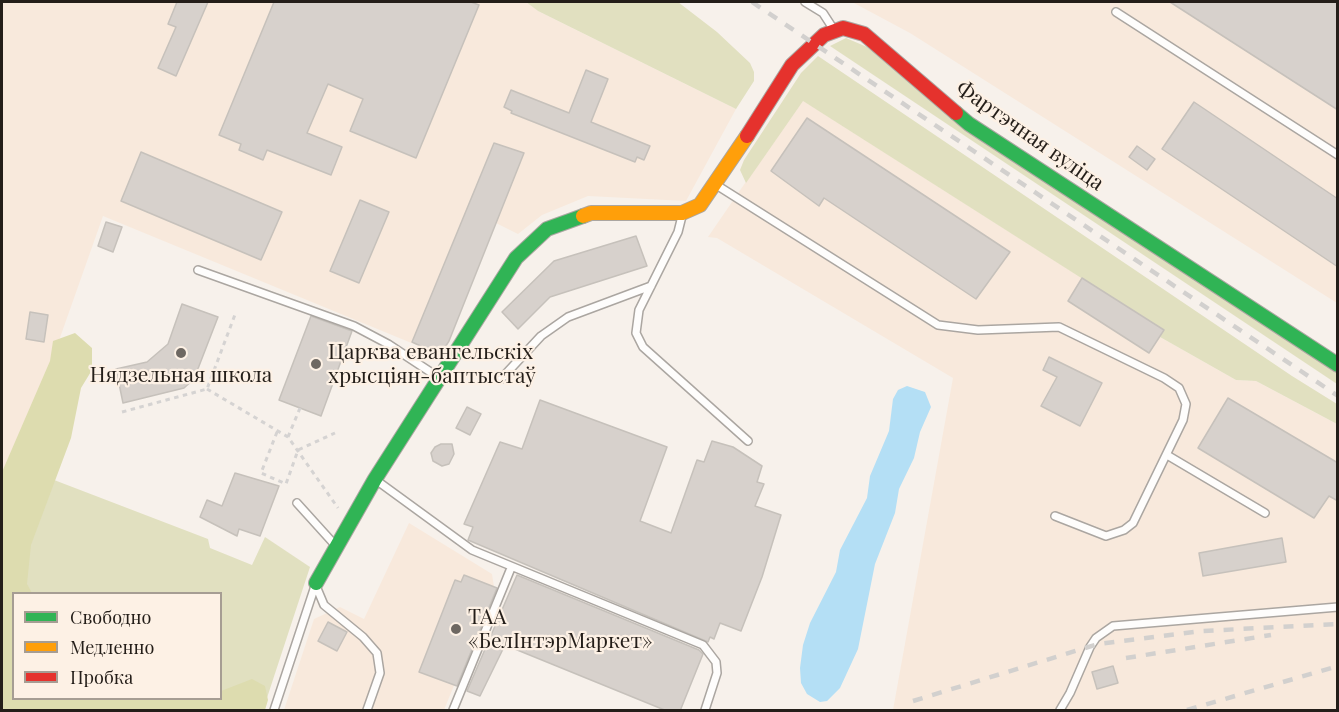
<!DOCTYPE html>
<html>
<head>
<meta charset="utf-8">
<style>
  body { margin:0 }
  #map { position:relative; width:1339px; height:712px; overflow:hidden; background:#f7f1eb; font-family:"Playfair Display",serif }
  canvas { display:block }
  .frame { position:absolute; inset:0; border:3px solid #241e19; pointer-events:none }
  .legend { position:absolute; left:12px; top:592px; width:210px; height:108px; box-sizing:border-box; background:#fdf1e5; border:2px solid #a69d93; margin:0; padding:8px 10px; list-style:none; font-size:18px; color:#241e19 }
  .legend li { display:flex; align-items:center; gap:12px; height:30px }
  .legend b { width:30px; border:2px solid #a69d93 }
</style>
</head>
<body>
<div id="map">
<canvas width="1339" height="712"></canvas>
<div class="frame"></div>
<ul class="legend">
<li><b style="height:8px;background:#30b455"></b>Свободно</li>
<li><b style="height:8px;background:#ff9f0a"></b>Медленно</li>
<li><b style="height:8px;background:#e5322d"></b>Пробка</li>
</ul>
</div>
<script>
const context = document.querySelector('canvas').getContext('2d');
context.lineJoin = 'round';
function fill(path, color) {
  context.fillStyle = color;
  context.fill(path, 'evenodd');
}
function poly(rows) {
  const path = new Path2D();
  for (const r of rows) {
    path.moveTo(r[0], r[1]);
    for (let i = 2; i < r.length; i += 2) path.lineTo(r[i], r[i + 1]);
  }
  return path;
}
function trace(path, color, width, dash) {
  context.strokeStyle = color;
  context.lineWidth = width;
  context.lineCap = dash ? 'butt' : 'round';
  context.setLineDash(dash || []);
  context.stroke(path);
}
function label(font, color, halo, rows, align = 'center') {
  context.font = font + ' "Playfair Display",serif';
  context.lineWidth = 4.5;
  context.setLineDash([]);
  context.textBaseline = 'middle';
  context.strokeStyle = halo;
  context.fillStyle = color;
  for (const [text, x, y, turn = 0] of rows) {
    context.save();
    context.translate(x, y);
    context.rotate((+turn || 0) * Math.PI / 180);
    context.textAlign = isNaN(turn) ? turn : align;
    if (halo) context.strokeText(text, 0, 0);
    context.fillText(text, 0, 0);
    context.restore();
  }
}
fill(poly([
  [2,2,526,2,538,11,736,109,686,201,588,196,542,215,518,234,496,223,443,356,103,216,15,465,2,655],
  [852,2,1337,2,1337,303,910,33],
  [802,100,1164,330,1160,337,1236,380,1256,381,1337,424,1337,710,893,710,953,378,717,238,708,237],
  [409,523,492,574,494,587,444,710,284,710,314,619,340,607,364,619]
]), '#f8e9dc');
fill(poly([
  [526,2,678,2,717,32,750,63,754,72,754,81,736,109,538,11],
  [846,38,867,47,1337,373,1337,384,830,46],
  [818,56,1292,376,1337,404,1337,424,1256,381,1236,380,1160,337,1163,330,803,101,746,183,740,170,744,160,801,73],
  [15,465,208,539,210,548,252,565,265,537,310,567,263,710,2,710],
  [14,594,220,594,220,698,14,698]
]), '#e1e0c0');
fill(poly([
  [75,333,92,348,92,370,81,388,71,438,31,545,27,584,32,593,14,594,14,698,220,698,221,691,252,679,265,686,268,700,265,710,2,710,2,472,50,361,53,341]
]), '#dddcaf');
fill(poly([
  [907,386,925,392,931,407,920,432,914,458,899,489,895,513,875,564,858,649,840,688,827,701,820,702,807,694,801,683,800,668,803,645,810,623,836,572,840,550,867,498,870,476,889,431,893,399,898,390]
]), '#b4dff5');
const building = poly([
  [177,2,208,2,176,76,158,68,176,27,168,24,177,2],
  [274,2,471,2,479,5,416,158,350,131,363,99,328,84,307,133,342,147,331,175,267,150,263,160,239,150,241,144,219,135,274,2],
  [1170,2,1338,2,1338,110,1170,2],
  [586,70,608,79,591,122,650,146,644,160,637,157,635,162,511,113,512,111,504,107,511,90,569,113,586,70],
  [1194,102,1338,199,1338,267,1162,149,1194,102],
  [807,118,1010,252,976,299,824,198,819,206,771,171,807,118],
  [494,143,524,153,449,341,440,355,412,342,494,143],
  [1137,146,1155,159,1147,170,1129,157,1137,146],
  [141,152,282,212,261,260,121,201,141,152],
  [360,200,389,212,359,283,330,271,360,200],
  [106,222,122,227,113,252,98,246,106,222],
  [636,236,647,266,550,297,518,329,502,312,554,261,636,236],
  [1082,278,1164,330,1149,353,1068,301,1082,278],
  [182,304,218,317,194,379,184,388,123,403,116,369,147,362,168,344,182,304],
  [30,312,48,315,44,342,26,339,30,312],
  [311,316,352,331,321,416,279,400,311,316],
  [1049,357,1102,383,1080,426,1041,406,1057,377,1043,370,1049,357],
  [1228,398,1338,463,1338,501,1329,496,1314,518,1198,448,1228,398],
  [540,400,667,447,640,521,671,533,697,460,704,462,712,441,733,447,762,466,757,482,764,484,755,506,781,515,762,577,741,631,720,623,714,639,710,637,708,642,468,540,473,527,464,524,500,442,522,449,540,400],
  [467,407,481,414,470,435,456,428,467,407],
  [441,444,452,444,454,454,449,464,442,466,433,461,431,453,435,447,441,444],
  [235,473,279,486,260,536,239,529,237,536,200,517,207,500,222,506,235,473],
  [1282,538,1286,562,1203,576,1199,553,1282,538],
  [464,575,497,588,457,686,419,672,455,580,461,582,464,575],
  [517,575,699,650,703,654,680,711,667,711,505,645,480,696,467,691,517,575],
  [328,622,347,632,337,651,318,641,328,622],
  [1113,666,1118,683,1097,689,1092,672,1113,666]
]);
fill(building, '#d7d1cc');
trace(building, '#c6c1bb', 1.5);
const lane = poly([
  [805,2,823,13,834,30],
  [1116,12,1338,155],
  [718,186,938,325,978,330,1059,327,1164,378,1179,388,1186,404,1183,420,1133,523,1124,530,1106,536,1055,516],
  [682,216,678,232,639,310,636,333,643,347,748,441],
  [198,270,354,326,388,344,438,377],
  [501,379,541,336,568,317,651,286],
  [1167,455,1265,513],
  [376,480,472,550,703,645,716,662,717,673,705,710],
  [297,503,335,545],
  [316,586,324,605,363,637,377,653,380,673,367,710],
  [274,710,315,586],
  [453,710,511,568],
  [1060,710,1070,693,1090,647,1096,638,1113,626,1338,607]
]);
const fast = poly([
  [956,113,969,124,1338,365],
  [316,583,375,479,516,258,547,229,583,216]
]);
const slow = poly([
  [583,216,591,213,682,213,700,205,747,136]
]);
const jam = poly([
  [747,136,792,65,824,35,843,28,864,34,956,113]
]);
trace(lane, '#aba6a1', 10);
trace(fast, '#aba6a1', 16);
trace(slow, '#aba6a1', 16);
trace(jam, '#aba6a1', 16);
trace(poly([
  [207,389,288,437,338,508],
  [122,412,207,389,236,312],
  [277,432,261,473,286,484,298,450,335,433],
  [288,437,300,408]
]), '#d5d3d2', 3, [4.5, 4.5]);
trace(lane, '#fefdfc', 7);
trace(fast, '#30b455', 14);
trace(slow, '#ff9f0a', 14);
trace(jam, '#e5322d', 14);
trace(poly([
  [752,2,1338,396],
  [1126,658,1271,635],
  [913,701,1098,644,1202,631,1338,624],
  [1187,710,1338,666]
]), '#d2d0ce', 4.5, [10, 10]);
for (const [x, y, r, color] of [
  [181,353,6,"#6e6862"],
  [316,364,6,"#6e6862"],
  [456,629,6,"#6e6862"]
]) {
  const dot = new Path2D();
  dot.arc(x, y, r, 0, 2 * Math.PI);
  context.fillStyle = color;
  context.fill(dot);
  trace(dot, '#fdf1e5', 2);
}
label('21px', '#241e19', '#fdf1e5', [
  ["Фартэчная вуліца",1030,136,35]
]);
label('21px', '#241e19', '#fdf1e5', [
  ["Царква евангельскіх",328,352],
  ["хрысціян-баптыстаў",328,376],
  ["Нядзельная школа",181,375,"center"],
  ["ТАА",468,617],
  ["«БелІнтэрМаркет»",468,641]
], 'left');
</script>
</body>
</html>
